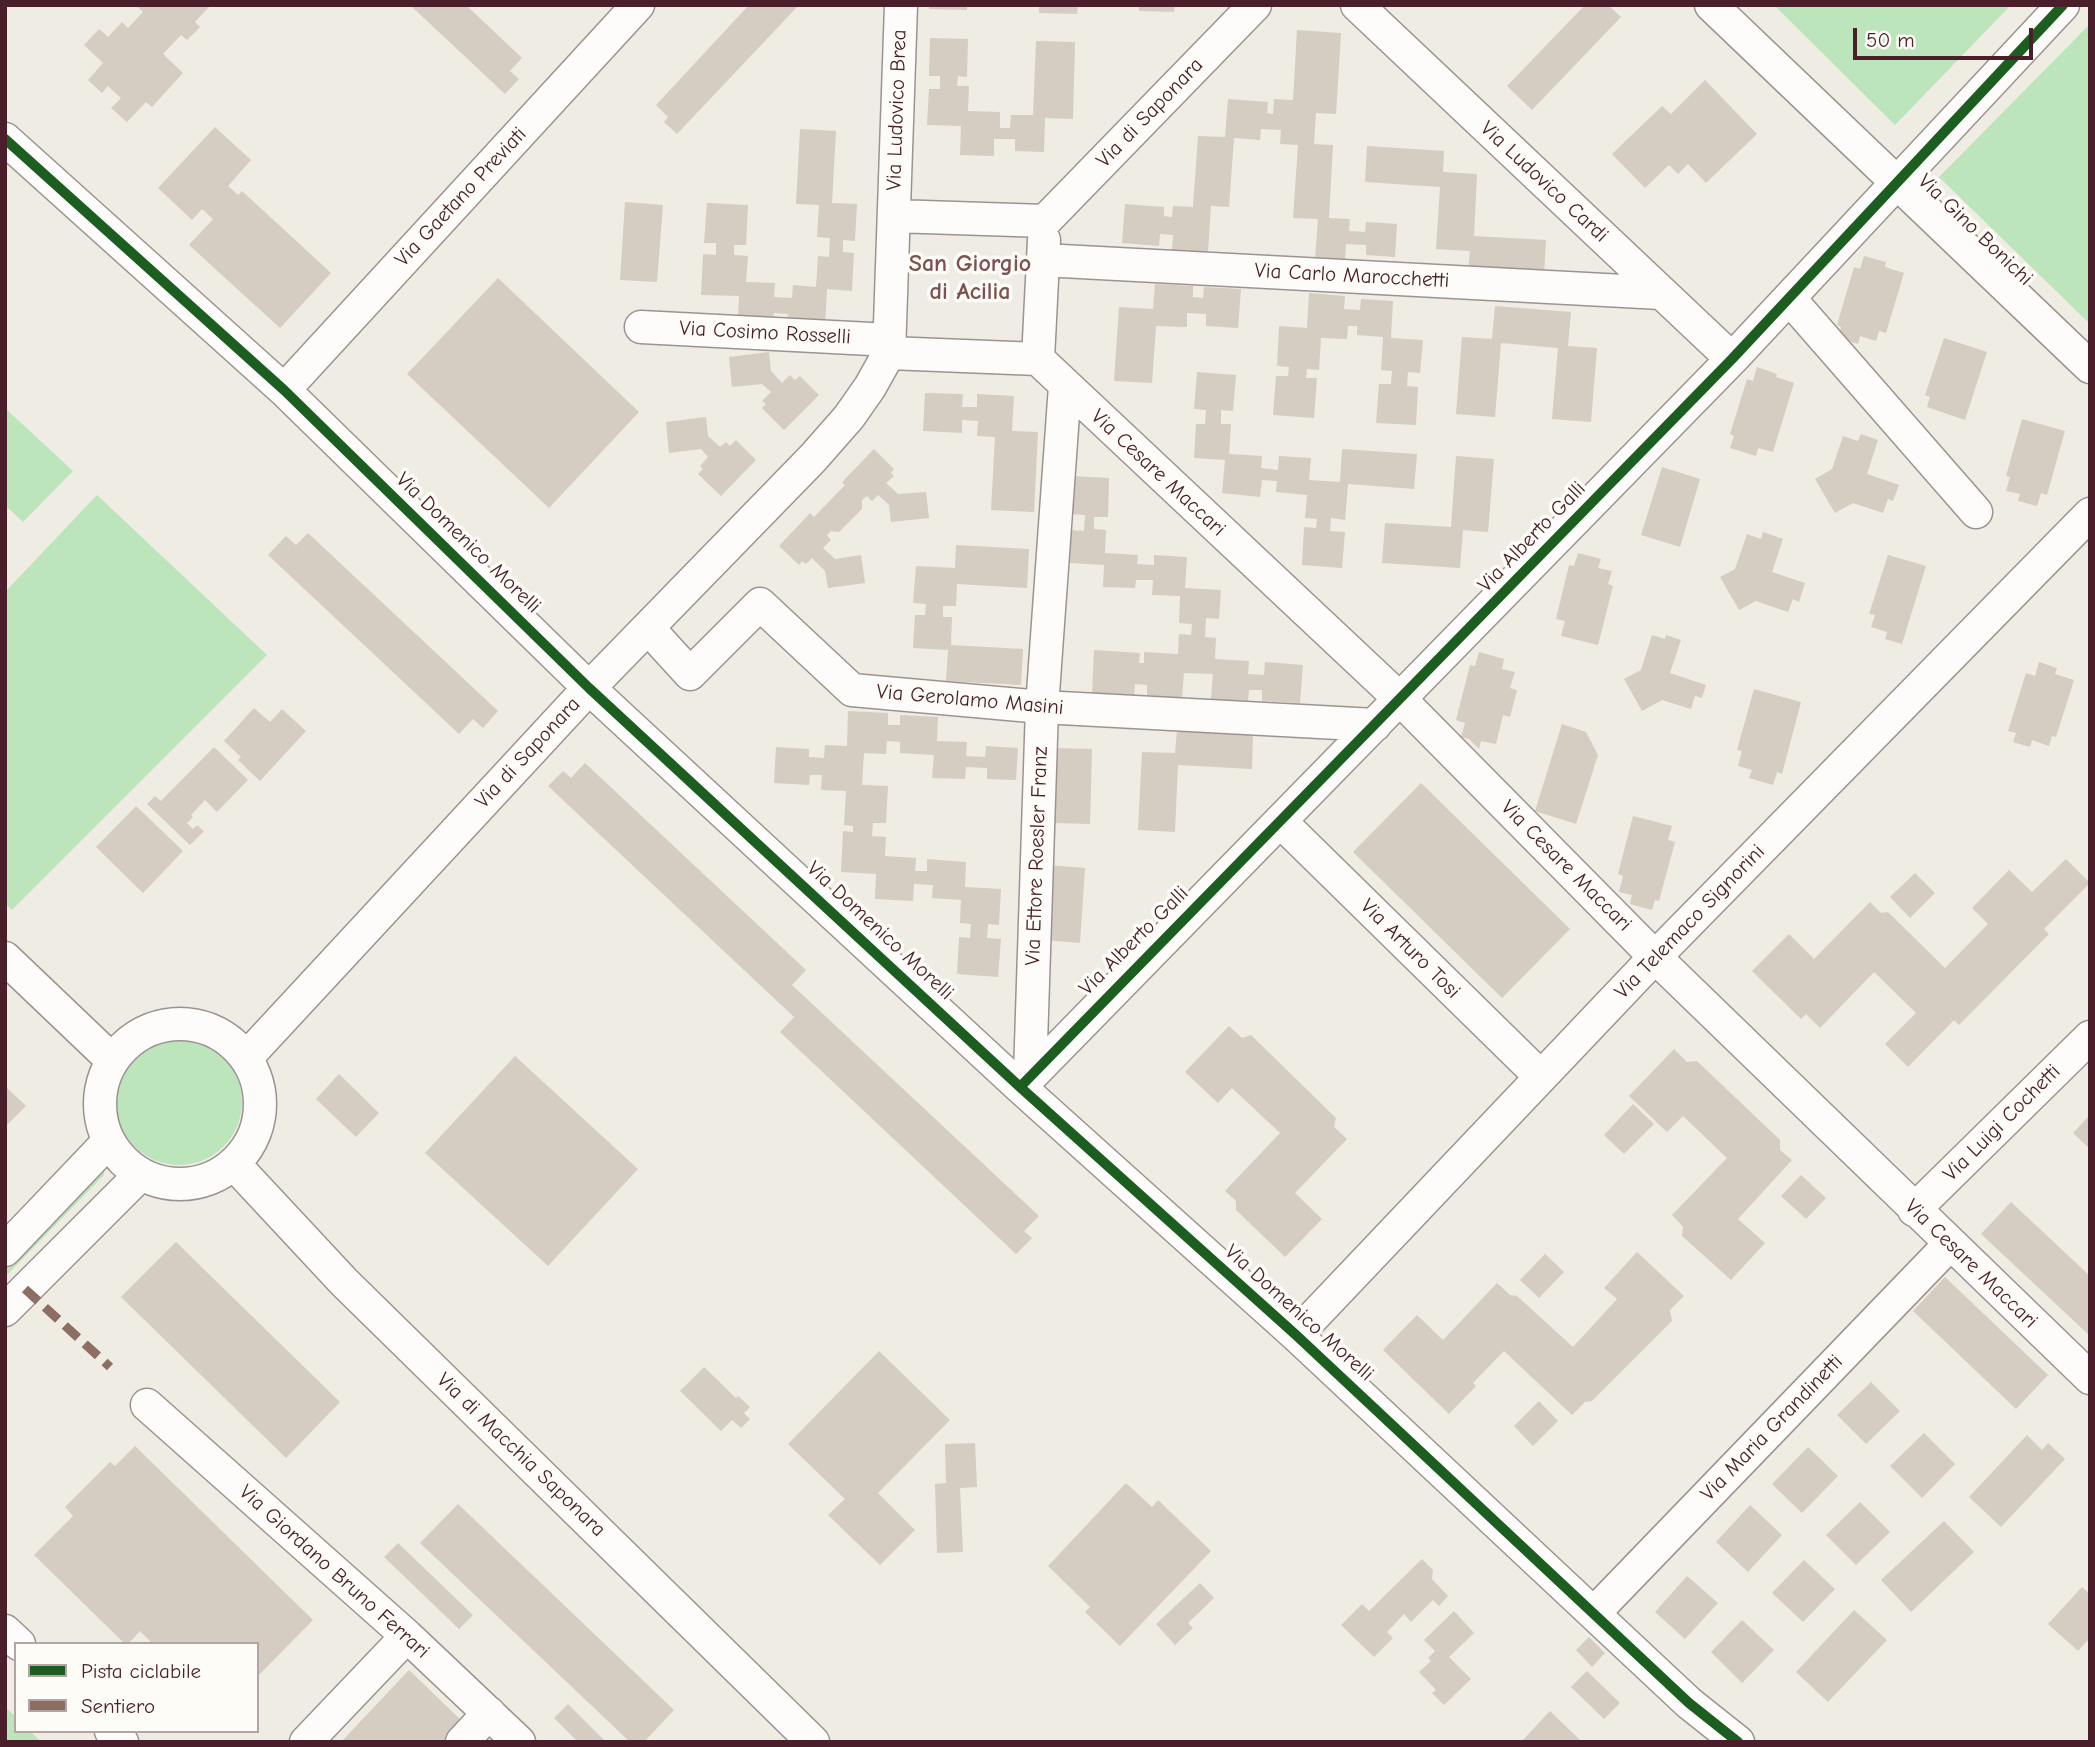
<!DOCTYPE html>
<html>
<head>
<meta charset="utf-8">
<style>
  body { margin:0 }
  #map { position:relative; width:2095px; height:1747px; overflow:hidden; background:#efece3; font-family:"Comic Neue",sans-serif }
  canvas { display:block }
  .frame { position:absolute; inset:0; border:7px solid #4a1f2b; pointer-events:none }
  .legend { position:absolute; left:14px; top:1642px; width:245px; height:91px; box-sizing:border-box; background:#fdfcf7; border:2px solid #b5a4a5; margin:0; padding:9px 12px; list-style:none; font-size:21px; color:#4a1f2b }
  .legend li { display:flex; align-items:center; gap:14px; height:35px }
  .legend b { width:35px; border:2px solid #b5a4a5 }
  .scale { position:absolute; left:1853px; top:28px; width:180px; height:32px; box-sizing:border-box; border:4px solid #4a1f2b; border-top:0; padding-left:9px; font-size:21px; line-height:24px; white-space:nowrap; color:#4a1f2b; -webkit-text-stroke:5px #fdfcf7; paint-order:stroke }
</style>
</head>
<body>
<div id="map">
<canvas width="2095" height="1747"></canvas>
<div class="frame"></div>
<ul class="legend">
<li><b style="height:9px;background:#1b5e20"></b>Pista ciclabile</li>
<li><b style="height:9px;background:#8d6e63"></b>Sentiero</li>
</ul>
<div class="scale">50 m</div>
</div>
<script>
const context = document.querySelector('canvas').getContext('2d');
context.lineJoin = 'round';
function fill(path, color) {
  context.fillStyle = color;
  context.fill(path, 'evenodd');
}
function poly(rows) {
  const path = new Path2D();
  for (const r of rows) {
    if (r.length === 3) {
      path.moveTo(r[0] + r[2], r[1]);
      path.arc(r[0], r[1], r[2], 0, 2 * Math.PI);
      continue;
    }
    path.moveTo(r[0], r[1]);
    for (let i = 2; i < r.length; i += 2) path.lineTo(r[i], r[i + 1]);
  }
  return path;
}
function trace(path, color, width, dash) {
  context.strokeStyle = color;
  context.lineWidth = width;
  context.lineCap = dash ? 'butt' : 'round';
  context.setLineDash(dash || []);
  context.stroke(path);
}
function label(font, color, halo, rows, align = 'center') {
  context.font = font + ' "Comic Neue",sans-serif';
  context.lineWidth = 7;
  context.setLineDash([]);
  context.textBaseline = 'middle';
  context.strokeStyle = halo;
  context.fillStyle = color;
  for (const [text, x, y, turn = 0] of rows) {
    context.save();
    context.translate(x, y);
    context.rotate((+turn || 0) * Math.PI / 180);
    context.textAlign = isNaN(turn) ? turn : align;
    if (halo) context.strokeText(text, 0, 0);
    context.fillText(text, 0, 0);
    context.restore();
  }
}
fill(poly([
  [1774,5,2011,5,1895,125],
  [2090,24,2090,324,1939,177],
  [5,408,73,471,23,522,5,505],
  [97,495,267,655,12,910,5,904,5,592],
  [179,1102,63],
  [104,1168,104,1175,5,1277,5,1261],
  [5,1707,16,1717,16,1731,30,1731,41,1742,5,1742]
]), '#bce5bc');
fill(poly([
  [135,5,211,5,195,22,200,27,187,40,181,35,163,54,183,73,152,107,146,102,127,122,111,108,121,98,108,86,102,93,88,80,103,63,84,45,99,29,108,37,122,22,128,28,143,12],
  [410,5,466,5,522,58,510,71,519,79,505,94],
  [749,5,799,5,677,134,664,122,668,117,656,105],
  [929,5,967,5,967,10,929,9],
  [1039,5,1078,5,1077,14,1039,13],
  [1139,5,1175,5,1174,12,1139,11],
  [1585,5,1608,5,1621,17,1532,110,1507,86],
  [1297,30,1341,33,1336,114,1316,113,1314,144,1333,145,1329,218,1350,219,1349,231,1365,232,1366,222,1397,224,1395,257,1366,255,1366,245,1346,244,1345,261,1315,259,1318,219,1293,218,1298,145,1280,144,1281,130,1261,129,1260,140,1234,138,1229,207,1211,206,1208,252,1172,250,1173,235,1160,234,1159,246,1122,243,1125,204,1164,207,1164,216,1172,217,1173,206,1193,207,1198,136,1225,137,1228,99,1268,102,1267,113,1273,114,1274,99,1293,100],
  [930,38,968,39,967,77,958,76,957,86,969,86,968,111,1000,112,1000,128,1010,128,1011,115,1033,115,1036,41,1075,42,1073,119,1045,118,1044,152,1015,151,1015,139,994,139,994,156,960,155,961,126,927,125,929,89,940,89,940,76,929,76],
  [1705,80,1757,134,1706,183,1688,164,1678,174,1669,165,1645,188,1612,154,1662,106,1671,114],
  [215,127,251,160,228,186,238,195,242,191,331,273,280,328,189,245,213,219,202,209,192,220,158,188],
  [800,129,836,131,832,203,857,204,855,241,843,240,843,252,854,253,852,291,827,289,825,325,787,323,788,314,774,313,773,319,738,317,739,296,701,295,703,254,716,255,716,243,704,243,707,203,748,205,746,245,734,245,734,255,748,256,746,282,775,283,774,297,792,298,793,285,816,287,818,256,829,257,830,238,817,237,819,205,796,204],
  [1367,146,1444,151,1443,172,1477,174,1474,236,1546,240,1544,275,1468,271,1470,251,1436,249,1440,187,1365,182],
  [625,202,663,205,657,282,620,280],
  [1864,256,1886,262,1885,267,1904,273,1886,333,1879,331,1876,341,1860,336,1858,344,1838,338,1841,327,1837,325,1854,267,1860,269],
  [498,278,639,412,549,508,407,374],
  [1155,284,1193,286,1193,297,1203,298,1204,287,1241,289,1238,328,1206,326,1206,314,1187,313,1187,327,1156,326,1152,383,1114,381,1119,307,1153,309],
  [1309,293,1345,296,1344,309,1360,310,1361,299,1393,301,1391,338,1423,340,1420,373,1408,372,1407,386,1418,387,1416,425,1376,423,1379,384,1391,384,1392,371,1381,370,1383,337,1357,335,1357,326,1348,326,1347,339,1321,338,1319,370,1307,369,1306,378,1317,378,1314,418,1273,415,1276,376,1288,376,1289,367,1277,366,1279,326,1307,328],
  [1495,306,1571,312,1568,346,1597,348,1591,422,1552,419,1558,348,1501,343,1495,417,1456,414,1462,337,1492,339],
  [1944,338,1987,352,1965,420,1927,407,1930,397,1925,395],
  [769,352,771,371,782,383,790,375,795,380,800,376,819,395,784,430,762,408,766,404,762,401,771,392,762,384,732,387,729,357],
  [1757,367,1777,374,1776,377,1794,383,1773,452,1758,448,1756,456,1730,448,1734,436,1730,434,1747,379,1753,381],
  [1197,372,1236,375,1233,411,1221,410,1221,424,1231,424,1229,454,1262,456,1261,468,1278,470,1279,456,1311,458,1309,480,1340,482,1342,449,1417,454,1414,489,1348,484,1345,520,1331,518,1330,531,1345,532,1342,568,1302,565,1304,527,1316,528,1317,519,1305,518,1307,495,1276,492,1277,481,1262,480,1260,497,1222,493,1225,460,1194,458,1196,424,1205,424,1206,410,1194,409],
  [925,393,963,394,962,407,977,407,977,394,1014,396,1012,431,1038,432,1034,512,991,510,995,437,977,436,978,421,962,420,962,433,923,431],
  [706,417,708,436,720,447,726,442,730,446,736,440,756,460,721,496,698,474,703,469,700,466,708,457,701,449,669,453,666,422],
  [2022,419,2065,431,2047,495,2041,493,2037,506,2018,501,2020,494,2006,491,2010,477,2006,476],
  [1861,434,1878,440,1867,474,1899,485,1893,501,1888,499,1883,513,1853,503,1835,513,1815,479,1832,469,1843,436,1858,441],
  [874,449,894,469,891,473,894,476,886,483,898,494,926,492,929,518,891,522,889,505,878,495,872,501,867,496,862,500,862,509,839,532,831,531,827,535,831,540,823,548,835,559,861,555,865,583,828,588,825,571,812,558,806,564,802,561,799,565,779,546,810,513,814,517,845,485,842,482],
  [1456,456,1494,459,1488,532,1463,530,1460,568,1382,563,1385,523,1451,527],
  [1662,467,1700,479,1680,547,1641,535],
  [1072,476,1109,478,1108,517,1094,517,1094,529,1106,530,1105,553,1138,555,1137,564,1154,565,1154,555,1187,557,1185,588,1221,590,1219,619,1206,618,1205,637,1216,638,1215,659,1249,661,1248,674,1264,675,1265,662,1303,665,1300,703,1262,701,1262,690,1249,690,1248,701,1211,699,1213,674,1184,673,1182,698,1147,696,1147,685,1135,684,1134,697,1092,695,1094,650,1140,653,1139,663,1144,663,1144,652,1178,654,1179,634,1191,635,1192,624,1179,623,1180,596,1152,595,1153,580,1136,580,1135,588,1103,587,1104,565,1069,563,1071,530,1084,531,1085,515,1070,514],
  [1763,532,1783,539,1772,572,1805,583,1799,602,1793,599,1788,612,1756,601,1739,610,1720,577,1735,569,1747,534,1761,539],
  [308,533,498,711,483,728,473,719,459,734,268,555,286,536,296,545],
  [956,545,1029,549,1027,588,957,584,956,606,943,606,943,617,952,617,951,645,1023,649,1021,685,946,681,948,650,913,648,915,615,925,615,926,604,913,603,916,566,955,568],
  [1578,553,1601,559,1598,568,1612,571,1608,584,1613,586,1598,645,1561,636,1565,621,1556,619,1569,565,1574,566],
  [1888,555,1926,566,1902,644,1885,639,1887,632,1871,627,1875,615,1869,614],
  [1652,635,1665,639,1666,635,1681,640,1670,673,1706,685,1702,698,1695,696,1691,709,1662,700,1642,711,1624,679,1641,670],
  [1479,652,1504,659,1502,669,1515,672,1510,688,1517,690,1510,717,1503,715,1496,744,1481,741,1479,749,1469,739,1461,737,1465,723,1456,720,1470,665,1475,666],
  [2039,662,2057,668,2055,674,2074,680,2056,737,2052,736,2049,746,2032,740,2030,747,2013,742,2016,733,2008,731,2026,673,2035,676],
  [1754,689,1801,702,1782,774,1777,772,1773,785,1749,778,1752,770,1738,766,1742,751,1737,750],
  [254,708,270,722,282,709,306,731,260,781,238,760,241,757,224,741],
  [848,711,888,713,888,725,900,725,900,715,938,717,937,741,967,742,966,756,985,757,986,746,1018,748,1016,780,987,779,987,768,966,767,965,779,932,778,934,755,900,753,900,742,887,741,886,754,864,753,862,785,888,786,886,823,873,823,872,836,886,837,885,856,916,858,915,871,927,871,927,859,966,862,965,887,1001,889,999,925,988,924,987,938,1001,939,998,977,957,974,959,937,970,938,971,924,960,923,961,900,932,898,933,885,914,884,913,901,875,899,876,874,841,872,843,831,853,832,853,826,844,825,846,791,821,790,822,775,810,775,809,785,774,783,776,747,809,749,809,757,824,758,825,745,847,746],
  [1562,724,1586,732,1598,755,1576,824,1535,811],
  [1177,730,1253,734,1252,769,1178,765,1175,832,1138,830,1142,752,1175,753],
  [214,747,248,780,217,812,205,800,191,815,193,817,187,823,193,829,197,825,204,831,190,845,147,804,155,796,161,801],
  [1055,748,1092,749,1090,824,1054,823],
  [585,763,806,970,792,985,1039,1216,1024,1231,1032,1238,1016,1254,780,1032,794,1017,548,786,563,771,571,778],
  [1421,783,1570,929,1502,998,1353,852],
  [136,806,183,851,143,893,96,847],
  [1633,816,1672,826,1668,840,1675,842,1659,901,1655,900,1652,910,1630,904,1632,895,1619,892,1623,876,1618,874],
  [2066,859,2090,883,2044,929,2049,934,1959,1025,1954,1020,1908,1067,1885,1044,1916,1013,1874,972,1820,1028,1806,1014,1801,1019,1752,971,1789,934,1814,959,1870,902,1881,913,1888,912,1945,968,1988,924,1972,908,2009,870,2032,892],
  [1049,865,1085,868,1080,943,1044,940],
  [1915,873,1935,893,1910,918,1890,897],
  [1229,1026,1242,1038,1251,1035,1336,1118,1334,1127,1347,1139,1295,1193,1322,1219,1285,1257,1236,1210,1236,1201,1225,1191,1280,1133,1232,1088,1218,1103,1185,1072],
  [1674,1049,1687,1062,1697,1061,1780,1140,1780,1150,1792,1160,1738,1219,1765,1243,1731,1280,1682,1236,1683,1227,1672,1215,1727,1158,1683,1116,1667,1132,1629,1096],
  [515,1056,638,1169,548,1266,425,1153],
  [339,1074,379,1113,356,1137,316,1099],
  [5,1086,26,1106,5,1127],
  [1633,1104,1654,1124,1624,1154,1604,1135],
  [2090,1115,2090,1149,2073,1133],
  [1801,1175,1826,1198,1806,1219,1781,1196],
  [2011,1202,2090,1276,2090,1336,1981,1234],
  [176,1242,340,1402,286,1458,121,1297],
  [1637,1252,1684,1296,1670,1310,1672,1321,1592,1401,1585,1402,1572,1415,1504,1351,1473,1383,1476,1386,1449,1414,1383,1350,1417,1315,1443,1340,1497,1283,1510,1295,1517,1296,1573,1347,1617,1299,1604,1288],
  [1545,1254,1564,1272,1539,1298,1520,1280],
  [1945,1277,2048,1375,2016,1409,1913,1311],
  [879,1351,950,1420,878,1493,915,1530,880,1565,828,1515,845,1499,788,1444],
  [704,1367,736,1398,738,1396,750,1407,744,1413,750,1419,741,1428,732,1420,721,1431,680,1391],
  [1871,1382,1900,1411,1866,1444,1837,1415],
  [1539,1401,1558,1421,1533,1446,1514,1426],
  [1924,1433,1955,1464,1922,1498,1890,1466],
  [2027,1435,2042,1450,2048,1443,2065,1459,2001,1527,1969,1497],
  [975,1443,977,1487,960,1488,963,1552,937,1553,935,1484,946,1483,945,1444],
  [135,1446,313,1620,257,1677,257,1644,153,1644,140,1631,128,1644,125,1644,34,1555,73,1516,65,1507,110,1462,115,1466],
  [1808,1447,1838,1476,1802,1513,1772,1484],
  [1126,1483,1152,1507,1158,1500,1211,1551,1120,1646,1085,1612,1090,1607,1048,1566],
  [1860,1502,1890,1532,1856,1565,1826,1535],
  [458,1504,674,1710,644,1742,630,1742,420,1543],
  [1750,1505,1782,1535,1748,1572,1716,1542],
  [1944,1521,1974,1552,1911,1612,1881,1580],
  [398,1543,473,1615,459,1629,384,1557],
  [1422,1559,1433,1570,1432,1579,1448,1596,1439,1606,1433,1600,1411,1622,1404,1614,1387,1632,1393,1638,1374,1657,1341,1625,1362,1604,1369,1611],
  [1804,1560,1835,1589,1803,1622,1772,1593],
  [1687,1576,1718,1603,1685,1639,1655,1612],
  [1200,1583,1214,1598,1188,1623,1193,1628,1175,1645,1156,1624],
  [2082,1587,2090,1594,2090,1638,2078,1651,2048,1624],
  [1854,1610,1887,1640,1828,1702,1796,1672],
  [1454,1611,1474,1633,1449,1657,1471,1679,1444,1705,1432,1693,1436,1690,1419,1672,1431,1661,1428,1658,1435,1651,1424,1640],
  [1742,1620,1774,1650,1742,1683,1711,1652],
  [1589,1637,1605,1653,1592,1667,1576,1650],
  [409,1670,464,1723,445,1742,341,1742],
  [1587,1671,1620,1703,1604,1719,1571,1687],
  [568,1704,606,1742,578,1742,554,1718],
  [1550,1711,1582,1742,1521,1742]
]), '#d5ccc2');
const minor = poly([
  [1357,5,1732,359],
  [1711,5,2090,367],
  [5,139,284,390,589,688,1020,1087,1296,1335,1689,1703,1738,1742],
  [894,216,1045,221],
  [1045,221,1255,5],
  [1043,260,1661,293],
  [1789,298,1976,512],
  [641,327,890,340],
  [889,353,1038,359,1044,240],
  [1038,359,1400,699,1655,957,2090,1378],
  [284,390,638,5],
  [648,628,690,674,760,604,852,690,1042,707,1375,725],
  [1280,821,1540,1076],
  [5,958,112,1060],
  [180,1104,80],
  [246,1058,589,688,813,458,849,417,870,387,889,353,901,5],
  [1030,1074,1042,707,1065,386],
  [1020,1087,1732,359,2063,5],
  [234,1164,344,1282,813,1742],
  [1914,1210,2090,1037],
  [5,1250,108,1142],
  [5,1310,140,1175],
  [1296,1335,1655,957,2090,514],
  [147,1405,407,1636,519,1742],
  [1594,1613,1950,1244],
  [5,1631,19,1644],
  [111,1731,122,1742],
  [306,1742,407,1636],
  [462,1742,489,1713]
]);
trace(minor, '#9c9390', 35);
trace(minor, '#fdfcfb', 32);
trace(poly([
  [25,1289,110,1367]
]), '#8d6e63', 9, [18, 9]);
trace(poly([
  [5,139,284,390,589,688,1020,1087,1296,1335,1689,1703,1738,1742],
  [1020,1087,1732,359,2063,5]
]), '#1b5e20', 10);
label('21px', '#4a1f2b', '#fdfcf7', [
  ["Via Ludovico Brea",897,110,-88],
  ["Via di Saponara",1150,113,-46],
  ["Via Ludovico Cardi",1544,182,43],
  ["Via Gaetano Previati",461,197,-47],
  ["Via Gino Bonichi",1975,230,44],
  ["Via Carlo Marocchetti",1352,276,3],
  ["Via Cosimo Rosselli",765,333,3],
  ["Via Cesare Maccari",1158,473,43],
  ["Via Alberto Galli",1532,537,-46],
  ["Via Domenico Morelli",468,543,44],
  ["Via Gerolamo Masini",970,700,5],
  ["Via di Saponara",528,753,-47],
  ["Via Ettore Roesler Franz",1037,856,-88],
  ["Via Cesare Maccari",1566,866,45],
  ["Via Telemaco Signorini",1690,922,-46],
  ["Via Domenico Morelli",880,931,43],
  ["Via Alberto Galli",1134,941,-45],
  ["Via Arturo Tosi",1410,949,45],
  ["Via Luigi Cochetti",2002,1123,-45],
  ["Via Cesare Maccari",1971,1264,44],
  ["Via Domenico Morelli",1299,1313,42],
  ["Via Maria Grandinetti",1772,1428,-46],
  ["Via di Macchia Saponara",521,1455,44],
  ["Via Giordano Bruno Ferrari",334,1572,42]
]);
label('bold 24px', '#7c514e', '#fdfcf7', [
  ["San Giorgio",970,264],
  ["di Acilia",970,292]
]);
</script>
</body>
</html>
